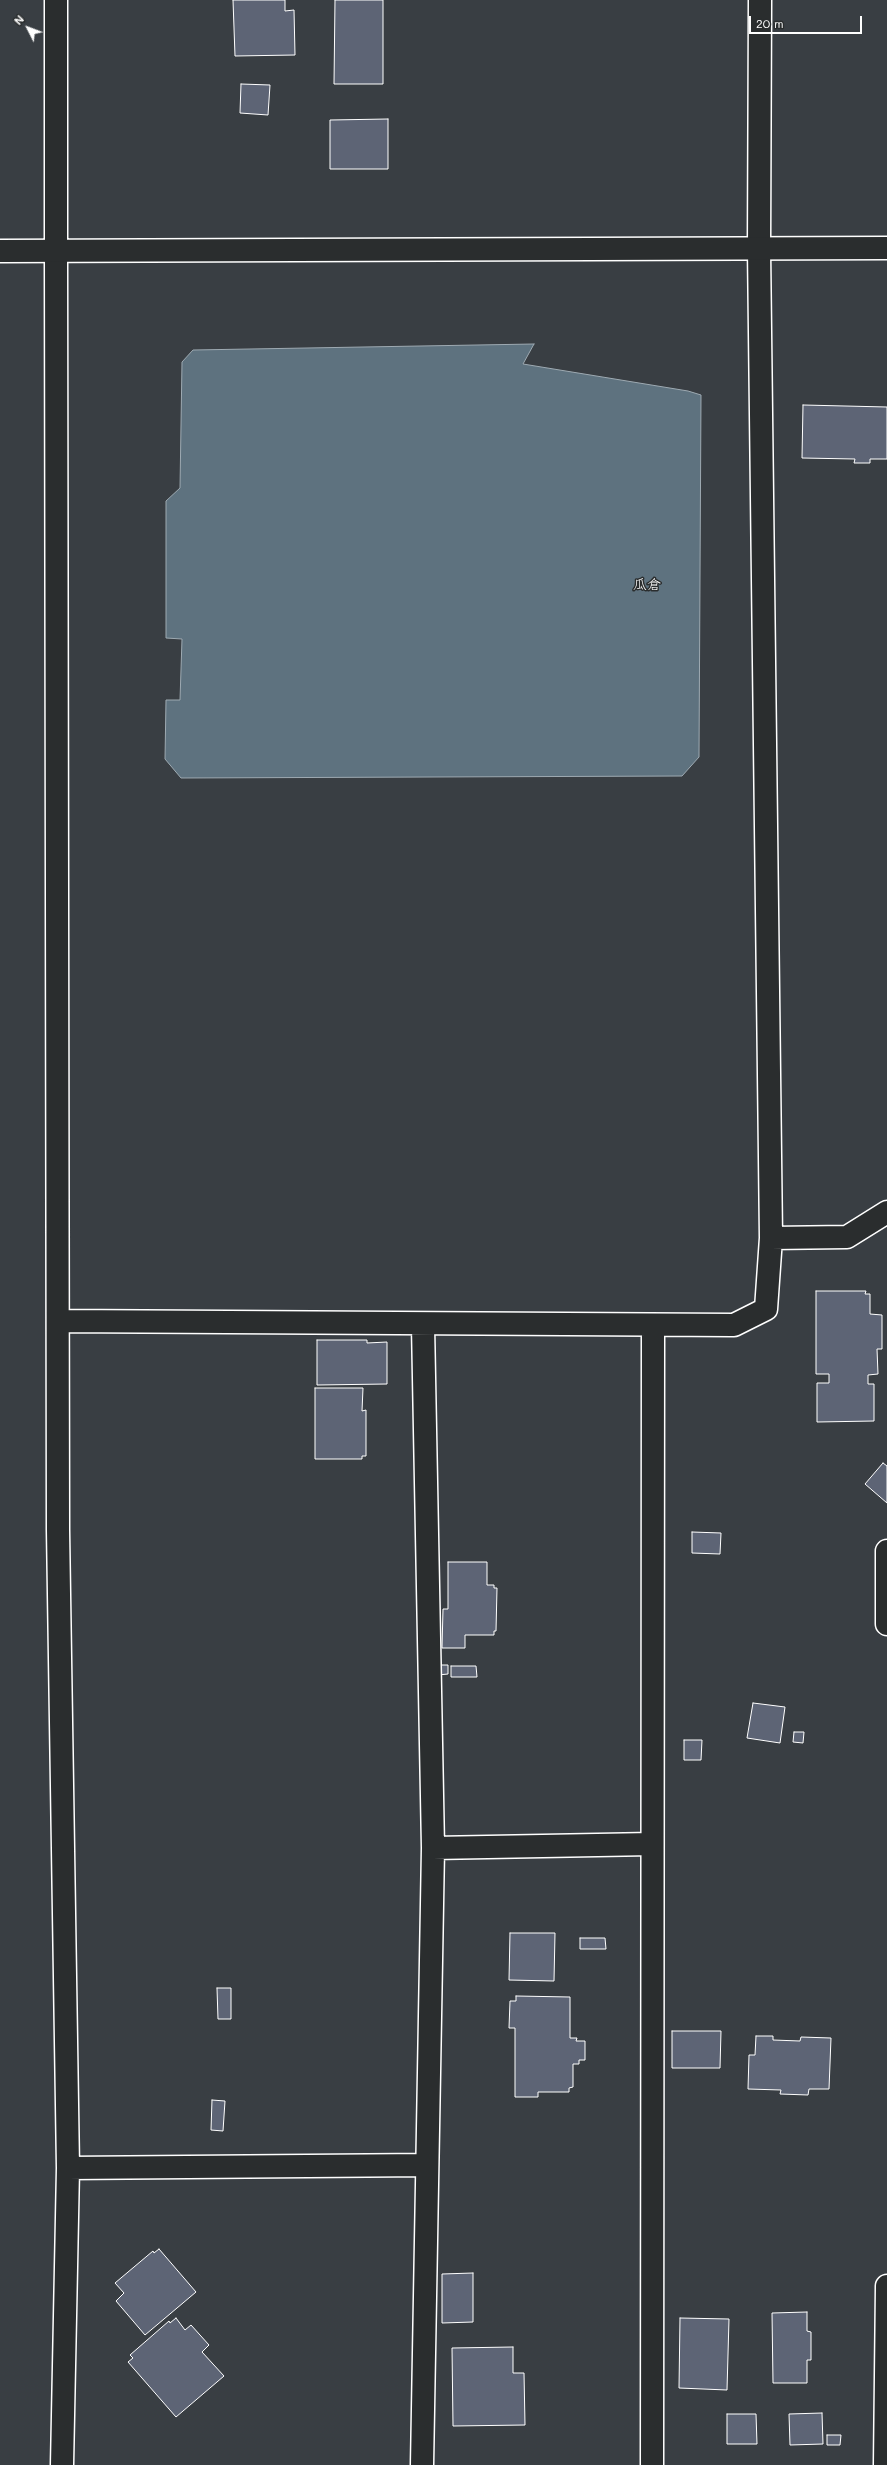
<!DOCTYPE html>
<html>
<head>
<meta charset="utf-8">
<style>
  body { margin:0 }
  #map { position:relative; width:887px; height:2465px; overflow:hidden; background:#393e43; font-family:Mali,sans-serif }
  canvas { display:block }
  .north { position:absolute; left:8px; top:8px; width:40px; height:40px; -webkit-text-stroke:3px #2a2d2e; paint-order:stroke; rotate:312deg; font-size:11px; font-weight:700; line-height:16px; text-align:center; color:#fff }
  .north::after { content:''; display:block; margin:auto; width:14px; height:18px; background:#fff; clip-path:polygon(50% 0,100% 100%,50% 72%,0 100%) }
  .scale { position:absolute; left:749px; top:16px; width:113px; height:18px; box-sizing:border-box; border:2px solid #fff; border-top:0; padding-left:5px; font-size:12px; line-height:14px; white-space:nowrap; color:#fff; -webkit-text-stroke:3px #2a2d2e; paint-order:stroke }
</style>
</head>
<body>
<div id="map">
<canvas width="887" height="2465"></canvas>
<div class="north">N</div>
<div class="scale">20 m</div>
</div>
<script>
const context = document.querySelector('canvas').getContext('2d');
context.lineJoin = 'round';
function fill(path, color) {
  context.fillStyle = color;
  context.fill(path, 'evenodd');
}
function poly(rows) {
  const path = new Path2D();
  for (const r of rows) {
    path.moveTo(r[0], r[1]);
    for (let i = 2; i < r.length; i += 2) path.lineTo(r[i], r[i + 1]);
  }
  return path;
}
function trace(path, color, width, dash) {
  context.strokeStyle = color;
  context.lineWidth = width;
  context.lineCap = dash ? 'butt' : 'round';
  context.setLineDash(dash || []);
  context.stroke(path);
}
function label(font, color, halo, rows, align = 'center') {
  context.font = font + ' Mali,"Klee One",sans-serif';
  context.lineWidth = 3;
  context.setLineDash([]);
  context.textBaseline = 'middle';
  context.strokeStyle = halo;
  context.fillStyle = color;
  for (const [text, x, y, turn = 0] of rows) {
    context.save();
    context.translate(x, y);
    context.rotate((+turn || 0) * Math.PI / 180);
    context.textAlign = isNaN(turn) ? turn : align;
    if (halo) context.strokeText(text, 0, 0);
    context.fillText(text, 0, 0);
    context.restore();
  }
}
const water = poly([
  [534,344,523,364,688,391,701,395,699,757,682,776,181,778,165,759,166,700,180,700,182,639,166,638,166,501,180,488,182,362,193,350,534,344]
]);
fill(water, '#5e727f');
trace(water, '#9eaab2', 1);
const building = poly([
  [233,0,285,0,285,11,294,10,295,55,235,56,233,0],
  [335,0,383,0,383,84,334,84,335,0],
  [241,84,270,85,268,115,240,113,241,84],
  [388,119,388,169,330,169,330,120,388,119],
  [803,405,887,407,887,459,870,459,870,463,854,463,855,459,802,458,803,405],
  [816,1291,866,1291,865,1294,870,1294,870,1314,882,1315,882,1349,877,1349,878,1374,868,1375,868,1384,874,1384,874,1421,817,1422,817,1383,829,1383,829,1374,816,1374,816,1291],
  [317,1340,367,1340,367,1343,387,1342,387,1384,317,1385,317,1340],
  [315,1388,363,1388,362,1411,366,1410,366,1456,362,1456,362,1459,315,1459,315,1388],
  [883,1463,887,1466,887,1503,865,1484,883,1463],
  [692,1532,721,1533,720,1554,692,1553,692,1532],
  [448,1562,487,1562,487,1585,494,1585,494,1588,497,1588,496,1631,494,1631,494,1635,465,1635,465,1648,442,1648,443,1609,448,1609,448,1562],
  [437,1665,448,1665,448,1674,438,1675,437,1665],
  [451,1666,476,1666,477,1677,451,1677,451,1666],
  [753,1703,785,1707,780,1743,747,1738,753,1703],
  [794,1732,804,1732,803,1743,793,1742,794,1732],
  [684,1740,702,1740,701,1760,684,1760,684,1740],
  [510,1933,555,1933,554,1981,509,1980,510,1933],
  [580,1938,605,1938,606,1949,580,1949,580,1938],
  [217,1988,231,1988,231,2019,218,2019,217,1988],
  [516,1996,570,1997,570,2038,577,2038,576,2041,585,2041,585,2060,579,2060,579,2064,573,2064,573,2087,569,2088,569,2092,538,2092,538,2097,515,2097,515,2028,509,2028,510,2001,516,2001,516,1996],
  [672,2031,721,2031,720,2068,672,2068,672,2031],
  [756,2036,773,2036,773,2040,800,2041,801,2037,831,2038,829,2089,809,2089,808,2095,780,2094,781,2090,748,2089,749,2055,755,2055,756,2036],
  [212,2100,225,2101,223,2131,211,2130,212,2100],
  [159,2249,196,2292,145,2335,116,2301,124,2293,115,2283,153,2251,154,2253,159,2249],
  [473,2273,473,2322,442,2323,442,2274,473,2273],
  [807,2312,807,2331,811,2332,811,2360,807,2360,807,2383,773,2383,772,2313,807,2312],
  [176,2318,185,2330,191,2325,209,2345,202,2352,224,2376,176,2417,128,2362,133,2358,130,2355,169,2321,170,2323,176,2318],
  [680,2318,729,2319,727,2390,679,2388,680,2318],
  [513,2347,513,2373,524,2373,525,2425,453,2426,452,2348,513,2347],
  [822,2413,823,2444,790,2445,789,2414,822,2413],
  [727,2414,756,2414,757,2444,727,2444,727,2414],
  [827,2435,841,2435,840,2445,827,2445,827,2435]
]);
fill(building, '#5d6475');
trace(building, '#fff', 1);
const street = poly([
  [760,0,759,249,771,1238],
  [56,251,58,1530,68,2168,62,2465],
  [59,1321,734,1325,766,1309,771,1238,847,1237,887,1212],
  [887,1551,887,1624],
  [433,1848,652,1844],
  [68,2168,427,2165],
  [422,2465,433,1848,423,1325],
  [652,2465,653,1325],
  [885,2465,887,2286]
]);
const secondary = poly([
  [56,0,56,251],
  [0,251,887,248]
]);
trace(street, '#fff', 25);
trace(secondary, '#fff', 25);
trace(street, '#2a2d2e', 22);
trace(secondary, '#2a2d2e', 22);
label('14px', '#fff', '#2a2d2e', [
  ["瓜倉",647,585]
]);
</script>
</body>
</html>
